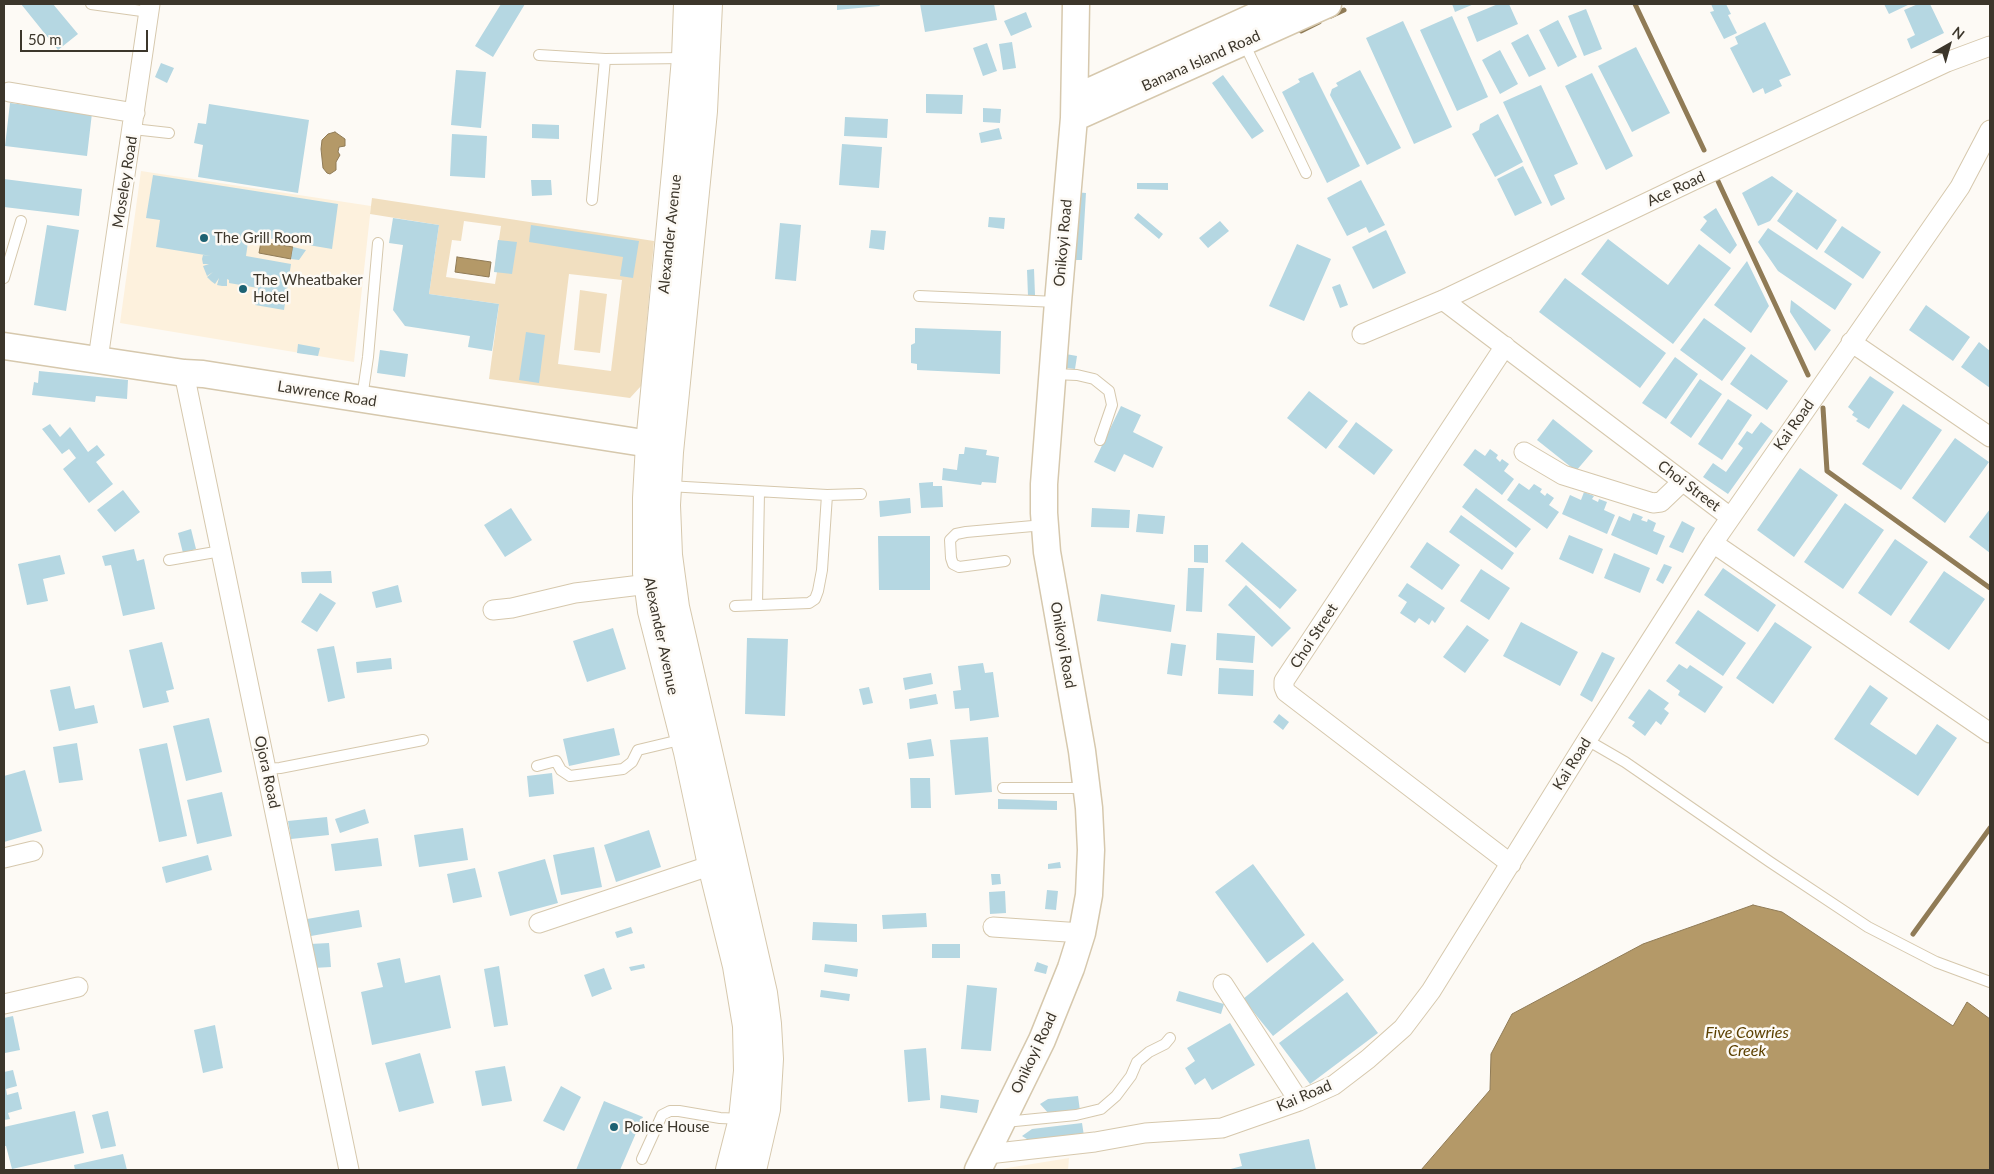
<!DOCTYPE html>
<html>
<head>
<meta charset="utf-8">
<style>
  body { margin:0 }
  #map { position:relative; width:1994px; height:1174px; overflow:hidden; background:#fdfaf5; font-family:Lato,sans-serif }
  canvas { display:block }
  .frame { position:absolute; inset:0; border:5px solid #3c362b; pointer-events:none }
  .north { position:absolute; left:1924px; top:20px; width:50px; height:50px; -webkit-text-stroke:4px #fdfaf5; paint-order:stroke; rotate:38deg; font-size:14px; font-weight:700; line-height:20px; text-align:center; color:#3c362b }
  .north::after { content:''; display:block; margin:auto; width:18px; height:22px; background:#3c362b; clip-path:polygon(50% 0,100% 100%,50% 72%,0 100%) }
  .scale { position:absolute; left:20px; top:30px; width:128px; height:22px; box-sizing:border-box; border:2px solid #3c362b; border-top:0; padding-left:6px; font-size:15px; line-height:18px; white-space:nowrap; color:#3c362b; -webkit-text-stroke:4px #fdfaf5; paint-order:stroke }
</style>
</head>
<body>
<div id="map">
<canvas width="1994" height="1174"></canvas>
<div class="frame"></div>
<div class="north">N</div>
<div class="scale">50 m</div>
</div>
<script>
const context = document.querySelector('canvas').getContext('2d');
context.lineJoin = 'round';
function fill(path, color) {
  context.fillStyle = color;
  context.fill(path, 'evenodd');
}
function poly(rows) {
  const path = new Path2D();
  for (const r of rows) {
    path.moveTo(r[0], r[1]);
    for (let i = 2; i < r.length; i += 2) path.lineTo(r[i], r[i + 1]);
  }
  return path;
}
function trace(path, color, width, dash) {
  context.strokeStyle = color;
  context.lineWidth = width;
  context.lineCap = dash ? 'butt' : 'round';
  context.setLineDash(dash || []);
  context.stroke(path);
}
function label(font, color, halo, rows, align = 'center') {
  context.font = font + ' Lato,sans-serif';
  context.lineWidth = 5;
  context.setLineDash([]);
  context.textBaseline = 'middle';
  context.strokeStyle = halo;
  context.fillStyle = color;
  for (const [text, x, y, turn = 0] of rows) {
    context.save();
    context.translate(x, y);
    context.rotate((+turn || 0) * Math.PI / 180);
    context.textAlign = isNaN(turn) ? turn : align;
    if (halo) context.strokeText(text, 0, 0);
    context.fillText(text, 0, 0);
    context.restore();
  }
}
fill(poly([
  [141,171,371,206,354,362,120,323],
  [1069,1158,1068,1170,995,1170]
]), '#fdf1dd');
fill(poly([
  [372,198,654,241,641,386,630,398,489,379,499,304,429,294,439,225,370,214],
  [464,221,501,226,494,272,497,272,495,284,446,277,452,240,461,241],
  [569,274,622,280,611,371,558,364],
  [580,290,607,294,600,353,574,350]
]), '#f1dfc0');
const water = poly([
  [335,132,345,139,345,146,339,147,338,152,340,155,336,162,336,170,330,174,327,173,323,168,321,149,322,140,328,134,335,132],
  [261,242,293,247,291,259,259,253,261,242],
  [457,257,491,262,489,277,455,272,457,257],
  [1753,905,1782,912,1953,1026,1967,1002,1990,1019,1990,1170,1421,1170,1490,1090,1491,1054,1512,1014,1643,944,1753,905]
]);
fill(water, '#b49968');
trace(water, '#907b56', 1);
trace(poly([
  [1635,4,1704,150],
  [1331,16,1344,10],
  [1301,31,1319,22],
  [1717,179,1808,375],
  [1823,408,1827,471,1990,588],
  [1913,934,1990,828]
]), '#907b56', 5);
fill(poly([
  [21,4,53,4,78,34,58,50],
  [501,4,525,4,493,57,475,46],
  [837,4,879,4,880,6,837,10],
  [920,4,994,4,997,20,925,32],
  [1452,4,1474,4,1455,12],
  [1498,4,1509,4,1518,24,1477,42,1467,17],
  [1711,4,1726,4,1731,14,1728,15,1737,33,1724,39,1710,12,1714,11],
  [1884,4,1910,4,1889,14],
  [1918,4,1930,4,1944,33,1911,49,1907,39,1915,35,1904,10],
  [1586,9,1602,49,1584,56,1568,16],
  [1026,12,1032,27,1011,36,1004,21],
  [1452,16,1488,97,1457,111,1420,30],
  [1558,20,1577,57,1558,67,1539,30],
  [1403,21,1452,127,1414,144,1366,38],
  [1765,22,1791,75,1779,80,1782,86,1765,94,1763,88,1753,93,1730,48,1738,44,1735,37],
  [1528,34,1546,69,1529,77,1511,43],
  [1012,42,1016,68,1003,70,999,44],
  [987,43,997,71,983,76,973,48],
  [1636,47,1670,113,1632,132,1598,66],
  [1500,50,1518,84,1500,94,1482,60],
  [161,63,174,68,167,83,155,77],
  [456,70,486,72,481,128,451,125],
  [1360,70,1401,148,1367,165,1330,95,1332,89,1338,86,1336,83],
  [1313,72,1360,166,1327,183,1282,92,1300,82,1298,79],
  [1592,73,1633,156,1606,170,1565,86],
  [1223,75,1264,131,1252,139,1212,83],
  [1541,85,1578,164,1554,175,1565,199,1551,206,1503,102],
  [926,94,963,95,962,114,926,113],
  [10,103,92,113,87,156,5,146],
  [209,104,309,120,298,193,198,177,203,145,194,143,198,123,206,124],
  [983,108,1001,109,1000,123,983,122],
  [1498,114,1523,162,1495,177,1472,134,1479,130,1480,124],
  [845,117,888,119,887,138,844,136],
  [532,124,559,125,559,139,532,138],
  [999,128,1002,139,981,143,979,133],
  [452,134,487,136,485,178,450,176],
  [842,144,882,147,879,188,839,185],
  [1523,166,1542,203,1515,216,1497,179],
  [153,175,338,204,332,249,249,235,246,256,291,264,284,310,255,305,258,288,229,283,229,280,227,279,227,286,222,286,217,285,219,278,215,284,211,281,207,277,213,272,207,276,203,266,209,264,203,264,202,259,203,255,211,256,156,247,160,220,146,218],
  [1772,176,1793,191,1770,221,1758,226,1742,193],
  [4,179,82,189,79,216,4,207],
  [531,180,551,180,552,195,532,196],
  [1361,180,1385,225,1369,233,1366,227,1347,236,1327,198],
  [1137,183,1168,183,1168,190,1137,189],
  [1074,192,1086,193,1082,260,1071,260],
  [1797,192,1837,220,1817,250,1777,221],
  [1716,208,1737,245,1730,254,1700,230,1707,221,1703,217],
  [1138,213,1163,234,1159,239,1134,218],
  [989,217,1005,218,1004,229,988,227],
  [393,218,439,225,429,294,499,304,492,351,468,347,470,336,405,326,393,310,403,245,389,243],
  [1220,221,1229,231,1208,248,1199,238],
  [780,223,801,225,796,281,775,279],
  [47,225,79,230,66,311,34,305],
  [531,225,639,241,633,278,620,276,623,257,529,242],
  [1842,226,1881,252,1863,279,1824,252],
  [1768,228,1852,284,1835,310,1778,271,1758,242],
  [871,230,886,231,884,250,869,248],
  [1386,230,1406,273,1373,289,1352,247],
  [1608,239,1668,285,1699,244,1731,268,1673,344,1581,274],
  [498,240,517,242,512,274,494,272],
  [1297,244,1331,259,1304,321,1269,306],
  [293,247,306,250,299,260,291,259],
  [1747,261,1769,306,1751,333,1714,305],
  [1034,269,1035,295,1028,296,1027,270],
  [1565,278,1666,353,1640,388,1539,312],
  [1340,284,1348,305,1340,308,1332,287],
  [1791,300,1831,330,1815,351,1790,312],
  [1926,305,1970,337,1953,361,1909,330],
  [1704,318,1746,348,1722,381,1680,350],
  [915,328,1001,331,1000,374,917,370,917,364,911,363,911,345,915,343],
  [526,332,545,335,539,383,519,380],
  [1979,342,1990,351,1990,388,1961,367],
  [298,344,320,348,318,356,297,353],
  [380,350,408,354,405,377,377,373],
  [1060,353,1077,356,1075,369,1057,367],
  [1751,354,1788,381,1767,410,1730,384],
  [1675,357,1698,374,1666,419,1642,403],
  [39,371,128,380,127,399,96,396,95,402,32,395,34,382,38,383],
  [1870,376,1894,392,1869,429,1856,421,1858,419,1852,415,1854,412,1848,407],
  [1700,379,1722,394,1691,438,1670,423],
  [1309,391,1348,421,1326,449,1287,418],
  [1728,399,1752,415,1722,460,1698,444],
  [1903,404,1942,430,1901,490,1862,464],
  [1121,406,1141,415,1133,432,1163,447,1153,468,1124,454,1115,472,1094,462],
  [1553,419,1593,451,1576,471,1537,440],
  [1356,422,1393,450,1374,475,1338,447],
  [1761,422,1773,431,1728,494,1703,477,1713,463,1726,472,1743,448,1738,444,1747,431,1752,434],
  [50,424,60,437,70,427,88,452,97,445,105,455,96,462,113,484,89,503,63,469,76,458,69,449,62,454,42,429],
  [1955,438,1989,462,1945,523,1912,498],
  [965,447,987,450,986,455,999,457,996,483,982,482,981,485,942,480,943,468,957,470,959,454,964,454],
  [1475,449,1485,456,1490,449,1498,455,1496,458,1500,462,1502,459,1509,464,1504,471,1514,479,1502,495,1463,465],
  [1800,468,1838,495,1794,557,1757,530],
  [933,482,933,486,942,486,943,507,921,508,919,483],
  [1519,483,1529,490,1534,484,1542,489,1540,492,1545,496,1547,493,1554,498,1549,505,1559,512,1547,529,1507,500],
  [1476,488,1531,529,1516,548,1462,507],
  [123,490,140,512,115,532,97,510],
  [1584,492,1594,496,1592,499,1598,502,1599,499,1607,502,1604,510,1615,515,1607,534,1562,514,1570,495,1581,500],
  [910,498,911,513,880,517,879,501],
  [1845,503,1884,530,1843,589,1804,562],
  [511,508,532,540,505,557,484,525],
  [1092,508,1130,510,1129,528,1091,527],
  [1990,509,1990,553,1969,537],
  [1633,513,1643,517,1641,520,1647,522,1648,519,1656,523,1653,531,1665,536,1657,555,1611,535,1619,516,1630,521],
  [1138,514,1165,516,1163,534,1136,532],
  [1461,515,1514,553,1502,570,1449,532],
  [1682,521,1695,528,1683,553,1669,547],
  [191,529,196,549,183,553,178,533],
  [1569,535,1603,549,1593,574,1559,559],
  [878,536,930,536,930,590,879,590],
  [1895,539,1928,562,1891,616,1858,593],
  [1242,542,1297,590,1280,609,1225,561],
  [1427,542,1460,565,1442,590,1410,567],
  [1194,545,1208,545,1208,563,1194,562],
  [134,549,137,561,144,559,155,609,123,616,111,565,105,566,102,556],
  [1614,553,1650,568,1640,593,1604,578],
  [60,555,65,574,43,579,48,601,27,605,18,564],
  [1664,564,1672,567,1663,584,1656,580],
  [1188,568,1204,568,1202,612,1186,611],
  [1723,568,1776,605,1758,632,1704,595],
  [1481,569,1510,588,1489,620,1460,601],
  [331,571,332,583,302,583,301,572],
  [1944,571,1985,599,1949,650,1909,622],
  [1407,583,1445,608,1435,623,1432,620,1429,625,1419,618,1415,623,1400,613,1407,602,1398,596],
  [398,585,402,602,376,608,372,592],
  [1246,585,1291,628,1272,647,1228,605],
  [320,593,336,603,317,632,301,622],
  [1101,594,1175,605,1171,632,1097,621],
  [1698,610,1746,643,1723,676,1675,643],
  [1521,622,1578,652,1560,686,1503,656],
  [1775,622,1812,647,1773,704,1736,678],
  [1467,625,1489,640,1465,673,1443,657],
  [613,628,626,669,587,682,573,641],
  [1217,633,1255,636,1253,663,1216,660],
  [747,638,788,639,785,716,745,714],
  [162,642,174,689,166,691,169,702,143,708,129,650],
  [1171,643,1186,645,1182,676,1167,674],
  [334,646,345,698,328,702,317,649],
  [1602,652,1615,658,1592,702,1580,695],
  [391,658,392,669,357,673,356,662],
  [983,663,985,673,993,672,999,717,970,721,969,708,955,709,953,691,961,690,958,666],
  [1679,664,1687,669,1690,665,1723,687,1705,713,1678,695,1680,691,1666,681],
  [1219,668,1254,670,1253,696,1218,694],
  [931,673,933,684,905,690,903,678],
  [1870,685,1888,698,1870,724,1916,755,1937,724,1957,738,1918,796,1834,739],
  [70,686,75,709,94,705,98,723,59,731,50,690],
  [869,687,873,703,863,705,859,689],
  [1649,689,1669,703,1664,709,1669,713,1661,725,1656,721,1645,736,1632,726,1635,722,1628,718],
  [936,694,938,704,910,709,909,699],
  [1279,714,1289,722,1283,730,1273,722],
  [209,718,222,772,186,781,173,726],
  [614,728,620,755,569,766,563,739],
  [988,737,992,792,955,795,950,740],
  [931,739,934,756,909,759,907,743],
  [77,743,83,780,59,783,53,747],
  [167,743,187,836,159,842,139,749],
  [25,770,42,831,4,842,4,776],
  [552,773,554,794,529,797,527,776],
  [910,778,930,778,931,808,911,808],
  [222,792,232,836,197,844,187,800],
  [998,799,1057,801,1057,810,998,809],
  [365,809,369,823,340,833,335,819],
  [327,817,329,835,291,839,288,821],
  [463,828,468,860,419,867,414,835],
  [649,830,661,867,616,882,604,845],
  [378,838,382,866,335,871,331,844],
  [594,847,602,887,561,895,553,855],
  [208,855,212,870,166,883,162,867],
  [545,859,558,903,510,916,498,872],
  [1060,862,1061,868,1048,869,1048,864],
  [1253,864,1305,935,1267,963,1215,892],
  [475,868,482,897,453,903,447,874],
  [991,874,1000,874,1001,884,992,885],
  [1047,890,1058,891,1056,910,1045,909],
  [1005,891,1006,913,990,914,989,892],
  [359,910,362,927,311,936,307,919],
  [926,913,927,927,883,929,882,915],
  [813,922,857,924,857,942,812,940],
  [631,927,633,933,617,938,615,932],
  [1313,942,1344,980,1273,1036,1243,999],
  [329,943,331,967,313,968,310,944],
  [932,944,960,944,960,958,932,958],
  [400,958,405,983,440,975,451,1028,372,1045,361,992,383,987,377,963],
  [1037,962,1048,966,1046,974,1034,971],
  [644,964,645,968,631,971,629,967],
  [825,964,858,969,857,977,824,972],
  [499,966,508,1025,494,1027,484,969],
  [604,968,612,989,592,997,584,975],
  [967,985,997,988,991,1051,961,1049],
  [821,990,850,994,849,1001,820,997],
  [1179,991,1224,1004,1221,1014,1176,1001],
  [1347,992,1378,1033,1310,1084,1279,1043],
  [13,1016,20,1050,5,1053,4,1018],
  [1230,1023,1255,1065,1212,1090,1205,1078,1195,1085,1185,1068,1195,1061,1187,1048],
  [215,1025,223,1068,203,1073,194,1030],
  [926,1048,930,1100,908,1102,904,1050],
  [420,1053,434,1103,399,1112,385,1063],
  [505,1066,512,1101,482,1106,475,1071],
  [13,1070,17,1086,6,1089,7,1095,18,1092,22,1109,8,1113,10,1119,4,1120,4,1072],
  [561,1086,581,1097,564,1131,543,1121],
  [941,1095,979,1100,977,1113,940,1108],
  [1078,1096,1080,1111,1050,1115,1040,1104,1048,1099],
  [604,1101,643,1117,620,1170,576,1170],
  [75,1111,84,1153,12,1169,6,1146,4,1146,4,1127],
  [108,1111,116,1146,101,1149,92,1115],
  [1082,1123,1084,1136,1035,1144,1022,1136,1032,1129],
  [1309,1139,1316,1170,1227,1170,1242,1166,1239,1154],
  [123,1154,127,1170,75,1170,74,1165]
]), '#b5d7e2');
const lane = poly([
  [91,4,149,12],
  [1244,43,1306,173],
  [539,55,605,59,685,58],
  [133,129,169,133],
  [592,200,605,59],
  [4,278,21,221],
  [919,296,1057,302],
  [1054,374,1077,375,1094,379,1109,391,1112,405,1100,440],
  [362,398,368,357,378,243],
  [668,486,827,495,861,494],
  [169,560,221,551],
  [1005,561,959,567,953,564,951,558,950,540,956,534,966,532,1044,525],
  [757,605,759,492],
  [735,606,809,603,815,599,818,591,822,570,827,495],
  [1587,740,1625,762,1770,862,1868,927,1936,962,1990,982],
  [537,766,556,761,561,770,570,776,623,769,632,762,638,750,684,739],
  [266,769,280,768,423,740],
  [1003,788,1085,788],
  [1005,1122,1076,1115,1101,1109,1116,1096,1131,1076,1137,1062,1149,1052,1165,1044,1170,1038],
  [642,1159,662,1115,670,1111,679,1111,720,1118,742,1119]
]);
const street = poly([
  [9,92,135,113],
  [1443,300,1730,517],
  [1362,334,1443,300,1692,181,1947,62,1990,46],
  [1851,342,1990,437],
  [1505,346,1284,681,1284,687,1286,692,1511,864],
  [98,359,150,4],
  [184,373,349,1170],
  [1524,452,1563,475,1653,503,1661,502,1683,481],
  [1713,543,1990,733],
  [493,610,512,608,575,593,649,584],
  [4,858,33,851],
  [539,923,712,865],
  [993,927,1082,933],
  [1223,984,1299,1101],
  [4,1004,78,987],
  [988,1154,1095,1142,1145,1133,1222,1128,1299,1101,1334,1085,1368,1059,1403,1028,1431,991,1587,740,1713,543,1960,187,1990,130]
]);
const secondary = poly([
  [1075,98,1282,4],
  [1074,118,1328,4],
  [4,346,184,373,203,374,650,444],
  [978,1170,1042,1040,1071,968,1082,933,1089,895,1091,850,1089,808,1082,751,1047,552,1044,513,1044,484,1058,302,1074,118,1076,4]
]);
const primary = poly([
  [688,4,686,58,677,162,650,444,647,498,647,573,652,611,688,752,712,865,737,966,747,1026,748,1071,743,1119,730,1170],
  [708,4,703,111,669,452,666,505,668,555,675,607,763,993,767,1024,769,1059,766,1109,752,1170]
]);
trace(lane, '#d6c8ad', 12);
trace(street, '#d6c8ad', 21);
trace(secondary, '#d6c8ad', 29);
trace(primary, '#d6c8ad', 30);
trace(lane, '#fff', 10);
trace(street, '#fff', 19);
trace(secondary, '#fff', 26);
trace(primary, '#fff', 28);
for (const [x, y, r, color] of [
  [204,238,5,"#1d6273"],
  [243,289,5,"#1d6273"],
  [614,1127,5,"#1d6273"]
]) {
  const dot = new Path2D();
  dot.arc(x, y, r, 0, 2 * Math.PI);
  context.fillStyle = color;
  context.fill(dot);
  trace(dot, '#fdfaf5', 2);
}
label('15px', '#3c362b', '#fdfaf5', [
  ["Banana Island Road",1201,61,-24],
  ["Moseley Road",125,182,-81],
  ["Ace Road",1676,189,-25],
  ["Alexander Avenue",670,234,-84],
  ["Onikoyi Road",1063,243,-85],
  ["Lawrence Road",327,394,9],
  ["Kai Road",1794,425,-55],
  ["Choi Street",1689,486,37],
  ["Alexander Avenue",661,636,78],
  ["Choi Street",1314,636,-57],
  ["Onikoyi Road",1063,645,80],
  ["Kai Road",1572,764,-58],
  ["Ojora Road",267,772,78],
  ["Onikoyi Road",1034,1053,-65],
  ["Kai Road",1304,1096,-23]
]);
label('15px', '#3c362b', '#fdfaf5', [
  ["The Grill Room",214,238],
  ["The Wheatbaker",253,280],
  ["Hotel",253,297],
  ["Police House",624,1127]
], 'left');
label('italic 16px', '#5c4000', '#fdfaf5', [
  ["Five Cowries",1747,1033],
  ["Creek",1747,1051]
]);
</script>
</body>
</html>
